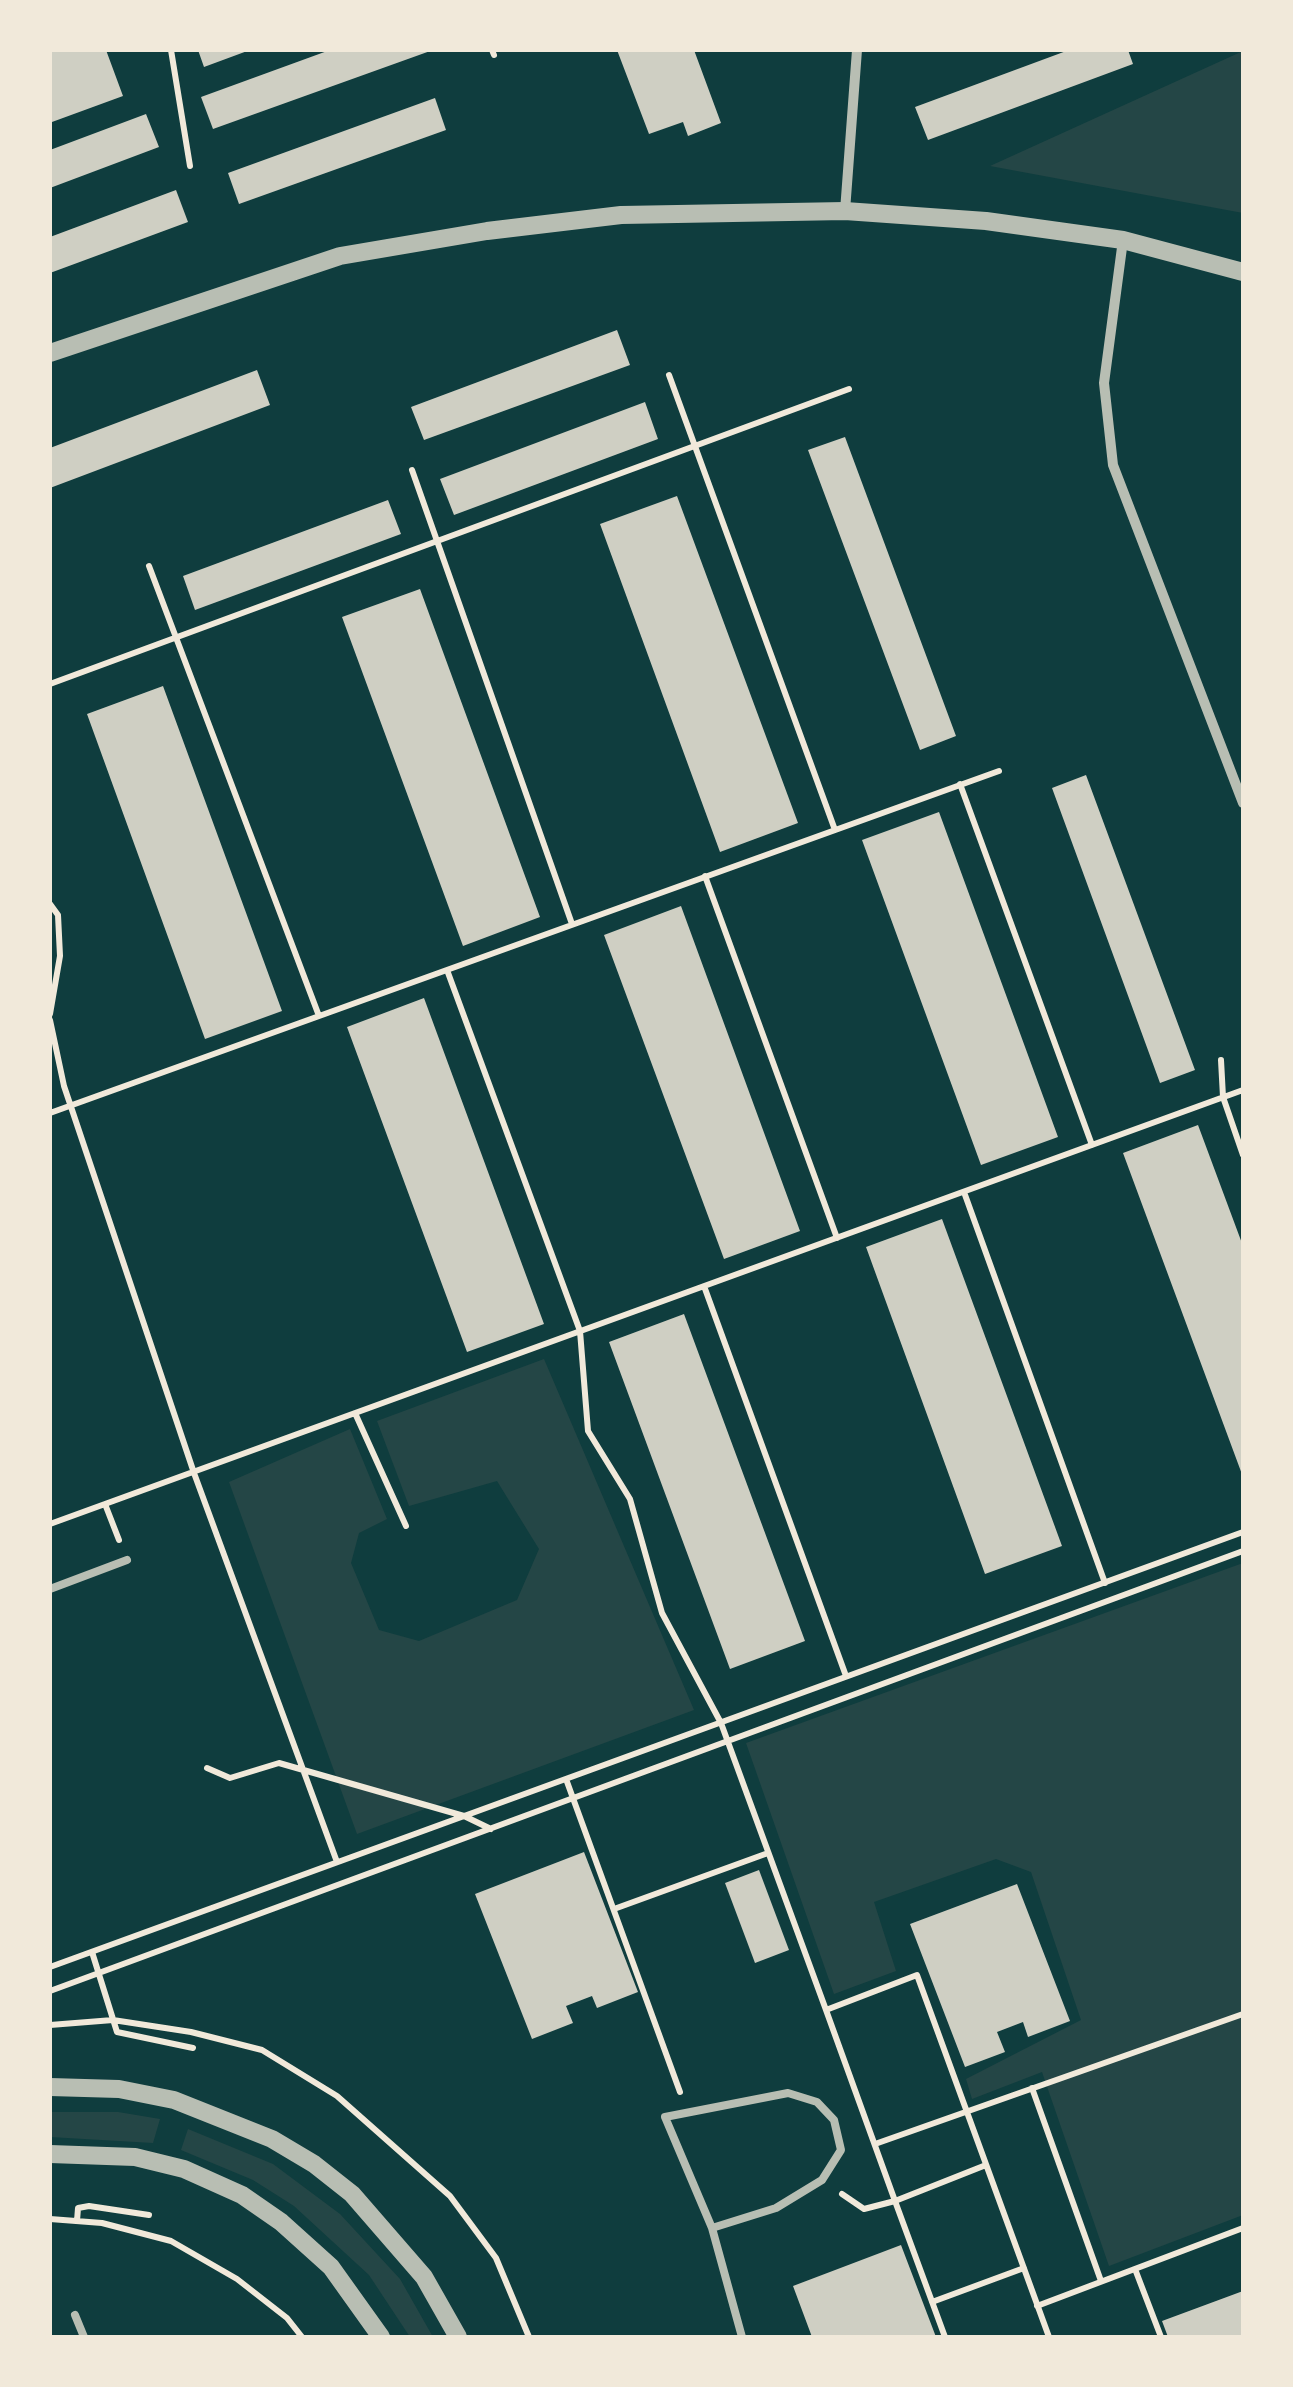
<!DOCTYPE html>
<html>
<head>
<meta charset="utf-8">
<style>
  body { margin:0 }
  #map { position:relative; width:1293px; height:2387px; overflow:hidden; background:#0f3d3e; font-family:"Golos Text",sans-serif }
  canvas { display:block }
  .frame { position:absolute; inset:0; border:52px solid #f1e9da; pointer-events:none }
</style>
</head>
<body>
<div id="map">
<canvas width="1293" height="2387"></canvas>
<div class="frame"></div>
</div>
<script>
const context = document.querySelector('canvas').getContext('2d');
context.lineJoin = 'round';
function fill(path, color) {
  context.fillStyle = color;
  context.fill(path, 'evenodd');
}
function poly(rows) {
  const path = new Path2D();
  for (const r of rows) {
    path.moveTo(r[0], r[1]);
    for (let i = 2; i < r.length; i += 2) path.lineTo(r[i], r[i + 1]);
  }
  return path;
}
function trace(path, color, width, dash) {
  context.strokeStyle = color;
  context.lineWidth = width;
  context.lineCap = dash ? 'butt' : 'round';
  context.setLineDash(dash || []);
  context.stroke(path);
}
fill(poly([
  [1243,51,1243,213,990,166],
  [544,1359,694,1710,357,1834,229,1482,350,1429,387,1519,359,1533,351,1563,379,1630,419,1641,517,1600,539,1549,497,1481,409,1506,377,1421],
  [1243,1563,1243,2215,1109,2266,1042,2072,972,2099,966,2079,1081,2020,1031,1872,996,1859,874,1902,896,1971,834,1994,746,1743],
  [50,2112,118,2112,160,2119,153,2143,50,2137],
  [188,2129,273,2164,340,2214,400,2279,433,2337,410,2337,369,2275,294,2206,253,2180,181,2150]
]), '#244646');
fill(poly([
  [50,50,106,50,123,96,52,122],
  [198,50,250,50,204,67],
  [330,50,433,50,213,129,201,97],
  [617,50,694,50,721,123,688,136,683,122,649,134],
  [1069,50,1128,50,1133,64,928,140,915,107],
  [435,98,446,130,239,204,228,173],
  [146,114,159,147,50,188,50,150],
  [176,190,188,222,50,273,50,237],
  [617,330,630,365,424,440,411,407],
  [257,370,270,405,50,488,50,448],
  [645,402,658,439,454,515,440,479],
  [845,437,956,736,920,750,808,450],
  [677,496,798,823,720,852,600,524],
  [388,500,401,534,195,610,183,576],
  [420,589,540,917,463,946,342,617],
  [163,686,282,1011,205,1039,87,714],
  [1086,775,1195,1070,1160,1083,1052,788],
  [939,812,1058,1137,981,1165,862,840],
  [681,906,800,1231,724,1259,604,935],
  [424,998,544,1324,467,1352,347,1027],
  [1198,1125,1243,1246,1243,1477,1123,1153],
  [942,1219,1062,1546,985,1574,866,1247],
  [684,1314,805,1641,730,1669,609,1342],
  [584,1852,638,1992,597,2008,592,1996,566,2006,573,2023,532,2039,475,1894],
  [759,1870,789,1950,755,1963,725,1883],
  [1017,1884,1070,2021,1028,2037,1023,2022,997,2032,1005,2052,965,2067,910,1924],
  [901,2245,936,2337,812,2337,793,2286],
  [1243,2291,1243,2337,1168,2337,1162,2321]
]), '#cfcfc3');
trace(poly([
  [171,50,190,166],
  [492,50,494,55],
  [669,375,835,830],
  [412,470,572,924],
  [149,566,319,1016],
  [50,684,849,389],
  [960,784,1092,1145],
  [705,876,837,1238],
  [50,904,58,915,60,956,50,1014],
  [447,970,580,1331,588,1431,630,1499,662,1613,721,1723,826,2010,917,1975,1049,2337],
  [50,1020,64,1086,194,1473,337,1862],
  [1221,1060,1223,1097,1243,1155],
  [50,1113,999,771],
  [964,1192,1105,1583],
  [704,1286,846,1676],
  [355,1413,406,1526],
  [105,1504,119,1540],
  [50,1524,1243,1090],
  [207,1768,230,1778,279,1763,464,1816,491,1829],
  [566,1779,680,2092],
  [614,1909,768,1853],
  [92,1952,117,2032,193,2048],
  [50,1967,1243,1532],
  [50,1991,1243,1551],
  [826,2010,895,2201,986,2165],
  [50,2025,113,2020,191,2032,262,2050,337,2096,450,2196,496,2258,529,2337],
  [1032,2088,1101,2281],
  [875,2144,1243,2014],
  [842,2194,864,2209,895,2201,945,2337],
  [50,2219,102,2223,171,2241,237,2279,287,2318,302,2337],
  [77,2221,78,2208,89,2206,149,2215],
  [1135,2269,1161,2337],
  [932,2302,1024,2268],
  [1037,2306,1243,2228]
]), '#f1e9da', 6);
trace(poly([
  [50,1589,127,1560],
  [712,2228,776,2208,822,2180,841,2150,834,2120,817,2102,788,2093,665,2117,712,2228,742,2337],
  [75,2315,84,2337]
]), '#b8beb3', 8);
trace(poly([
  [845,211,857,50],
  [1123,240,1104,383,1113,465,1243,803]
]), '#b8beb3', 10);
trace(poly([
  [50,353,340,256,487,231,621,215,845,211,986,221,1123,240,1243,272],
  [50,2087,119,2089,174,2100,272,2139,314,2164,352,2194,424,2277,458,2337],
  [50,2154,135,2157,184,2169,242,2195,281,2222,331,2267,381,2337]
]), '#b8beb3', 18);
</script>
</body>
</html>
